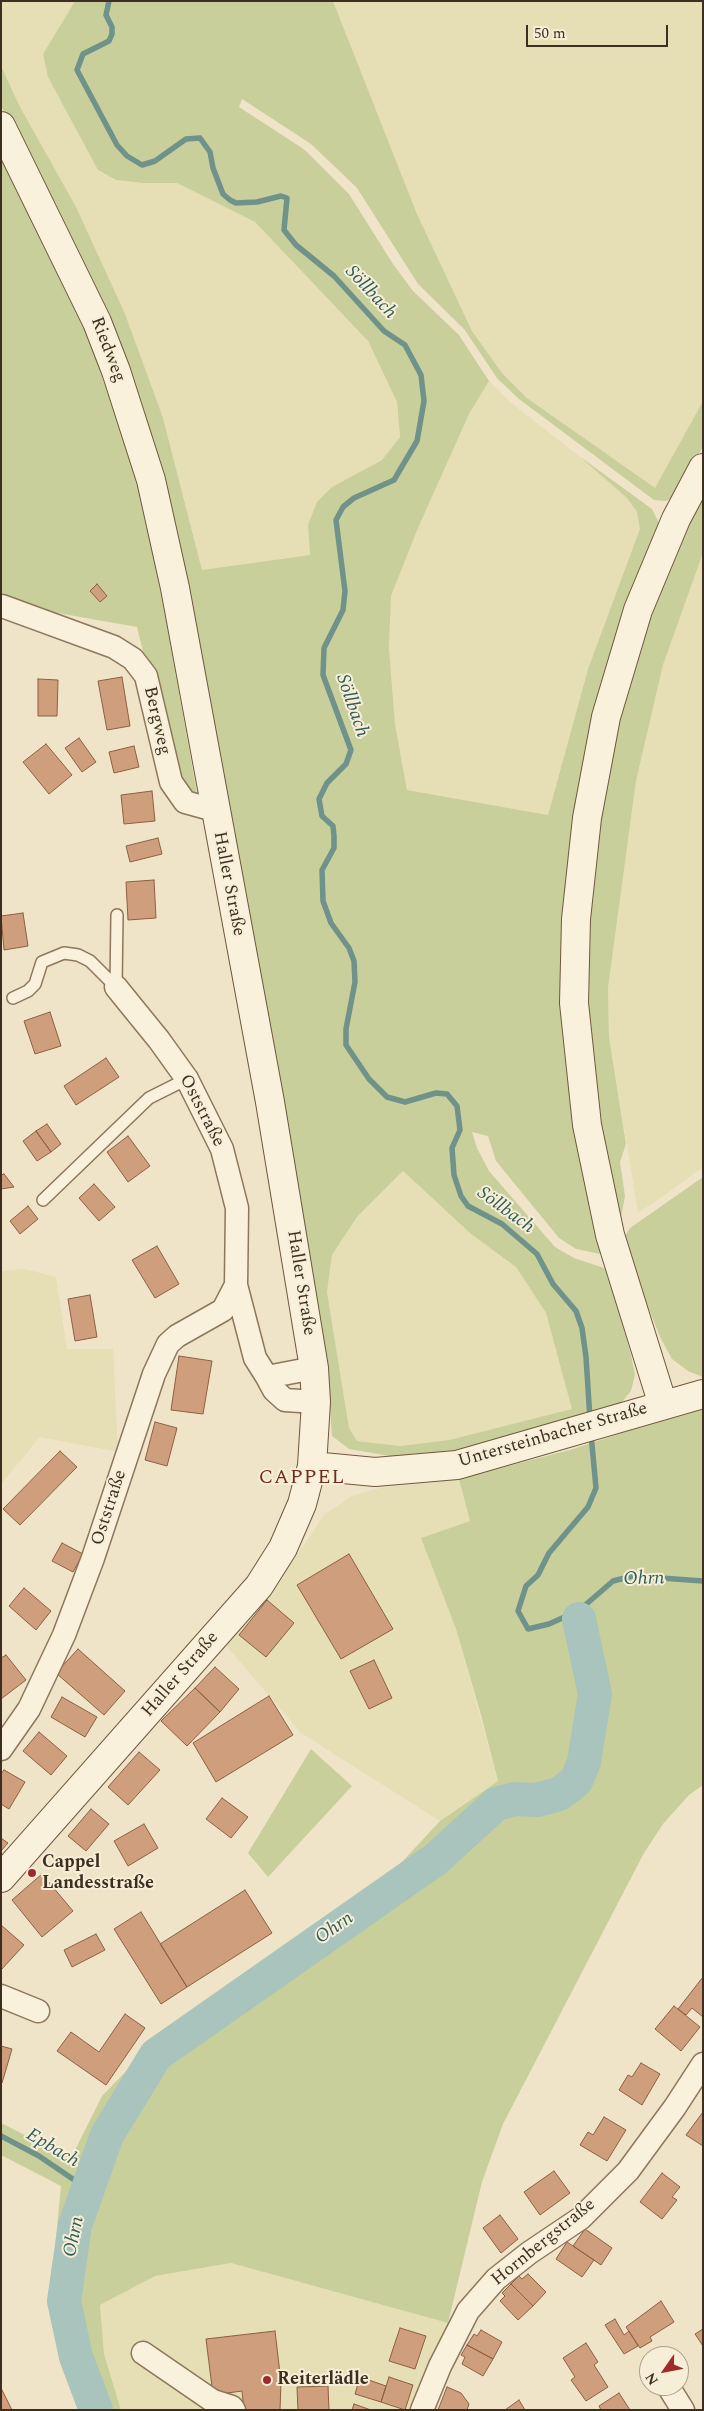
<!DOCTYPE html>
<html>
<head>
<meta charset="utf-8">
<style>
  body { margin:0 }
  #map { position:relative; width:704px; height:2411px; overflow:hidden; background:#f0e4c8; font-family:Spectral,serif }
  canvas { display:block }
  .frame { position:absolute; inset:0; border:2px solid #3d2e20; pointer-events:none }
  .north { position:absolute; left:639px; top:2346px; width:50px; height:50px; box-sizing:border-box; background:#f7eed8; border:1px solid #ada18e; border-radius:50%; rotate:237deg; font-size:14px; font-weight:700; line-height:20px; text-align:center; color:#3d2e20 }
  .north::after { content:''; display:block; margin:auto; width:18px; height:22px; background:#9e2a2b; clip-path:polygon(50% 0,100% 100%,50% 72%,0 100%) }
  .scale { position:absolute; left:526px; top:25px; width:142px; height:22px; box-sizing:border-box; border:2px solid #3d2e20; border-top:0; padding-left:6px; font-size:15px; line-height:18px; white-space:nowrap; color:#3d2e20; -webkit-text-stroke:4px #f7eed8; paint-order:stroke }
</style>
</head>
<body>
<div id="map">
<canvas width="704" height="2411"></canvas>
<div class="frame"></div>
<div class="north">N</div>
<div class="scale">50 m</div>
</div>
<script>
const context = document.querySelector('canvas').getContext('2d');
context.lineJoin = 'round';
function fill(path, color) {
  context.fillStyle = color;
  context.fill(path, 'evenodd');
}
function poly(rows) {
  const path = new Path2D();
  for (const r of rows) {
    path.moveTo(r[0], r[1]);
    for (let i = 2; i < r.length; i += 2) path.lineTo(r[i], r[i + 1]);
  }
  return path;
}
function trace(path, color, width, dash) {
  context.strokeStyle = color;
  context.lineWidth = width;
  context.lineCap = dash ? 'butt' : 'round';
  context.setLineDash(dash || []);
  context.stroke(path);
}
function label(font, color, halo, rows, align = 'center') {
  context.font = font + ' Spectral,serif';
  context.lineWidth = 4;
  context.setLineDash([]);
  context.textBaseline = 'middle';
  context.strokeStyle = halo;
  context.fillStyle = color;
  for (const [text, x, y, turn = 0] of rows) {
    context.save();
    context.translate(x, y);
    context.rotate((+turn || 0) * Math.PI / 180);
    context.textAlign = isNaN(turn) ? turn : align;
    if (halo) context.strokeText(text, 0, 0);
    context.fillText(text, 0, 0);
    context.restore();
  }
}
fill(poly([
  [1,1,75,1,43,54,98,170,116,180,143,183,177,183,255,222,368,341,397,402,400,437,382,460,332,487,308,525,310,555,202,570,163,418,1,66],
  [333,1,703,1,703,401,655,489,527,398,502,373,472,331,417,214],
  [489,381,510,402,579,456,627,498,637,512,639,520,641,529,588,669,548,815,407,790,395,724,389,648,391,596,418,528,469,414],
  [703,553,703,1167,654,1203,638,1212,609,1037,608,988,636,781,663,665],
  [403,1171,471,1234,516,1267,546,1313,573,1409,449,1440,400,1446,357,1441,349,1428,327,1292,332,1255,357,1217],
  [25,1269,56,1277,67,1349,113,1349,118,1452,40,1437,1,1484,1,1271],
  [459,1479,470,1521,421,1538,456,1629,498,1781,440,1821,301,1733,225,1644,295,1558,324,1515,352,1496,380,1488],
  [231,2263,448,2323,410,2410,121,2410,104,2354,100,2305,155,2276]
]), '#e6deb5');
fill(poly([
  [75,1,333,1,417,214,472,331,502,373,527,398,655,488,703,401,703,446,677,495,666,501,654,500,519,399,497,378,464,329,418,284,357,188,311,144,242,99,239,107,305,150,349,194,393,264,413,291,459,335,489,381,469,414,418,528,391,596,389,648,395,724,407,790,548,815,588,669,640,529,637,512,627,498,579,456,652,509,659,523,659,533,569,918,605,1255,576,1249,559,1238,496,1161,488,1136,472,1132,477,1148,489,1171,555,1247,574,1258,607,1269,631,1355,635,1375,631,1391,621,1403,604,1410,454,1452,396,1457,349,1449,332,1436,327,1362,175,536,36,175,1,106,1,66,20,107,76,207,125,314,163,418,202,570,310,555,308,525,317,502,332,487,382,460,400,437,397,402,368,341,255,222,177,183,143,183,116,180,98,170,48,77,43,54],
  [403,1171,471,1234,516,1267,546,1313,572,1409,449,1440,400,1446,357,1441,349,1428,327,1292,332,1255,357,1217],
  [1,157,86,330,141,491,154,554,198,799,174,778,137,627,1,603],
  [703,487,703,553,663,665,636,781,608,988,609,1037,626,1144,620,1162,625,1196,621,1217,616,1215,596,1125,584,1000,586,918,614,716,647,611],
  [703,1177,703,1377,688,1371,672,1359,661,1339,633,1270,625,1236,630,1228],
  [703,1406,703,1785,689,1795,663,1824,644,1853,503,2124,482,2182,448,2323,231,2263,155,2276,100,2305,104,2354,121,2410,85,2410,67,2372,50,2299,61,2186,1,2155,1,2123,71,2158,102,2096,158,2038,235,1985,401,1863,440,1821,498,1781,481,1715,456,1629,421,1538,470,1521,459,1479,573,1449],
  [311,1749,352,1786,268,1877,248,1853]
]), '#c9cf9b');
trace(poly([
  [109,1,106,15,112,27,112,34,109,41,83,54,77,70,117,145,127,156,142,165,155,161,186,139,200,138,210,152,213,168,223,194,230,200,236,203,257,202,281,196,287,198,284,230,296,245,334,276,384,331,405,345,421,375,424,401,417,441,394,480,354,498,343,507,336,520,345,591,343,610,324,648,323,675,351,750,346,764,327,783,319,799,322,816,333,826,334,836,334,848,322,870,323,901,331,923,349,948,354,961,355,982,346,1029,346,1045,369,1079,387,1097,405,1102,436,1093,447,1094,457,1106,460,1130,452,1148,454,1175,461,1196,468,1206,502,1224,537,1254,553,1284,576,1311,582,1328,586,1357,590,1419],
  [591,1434,596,1488,588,1507,549,1553,538,1575,526,1586,518,1611,528,1629,549,1624,569,1615,579,1619,583,1607,613,1581,633,1576,703,1581],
  [1,2136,39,2156,86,2188]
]), '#6f938a', 5.5);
trace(poly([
  [96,2410,76,2357,64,2301,75,2225,107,2135,156,2055,436,1859,496,1804,515,1799,537,1800,559,1794,576,1781,584,1762,595,1694,579,1619]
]), '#a9c4bc', 34);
const building = poly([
  [97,584,107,596,100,602,90,591,97,584],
  [122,677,130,726,107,730,98,681,122,677],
  [38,679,58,680,57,716,38,716,38,679],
  [79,738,96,762,82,772,65,748,79,738],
  [46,744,72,775,49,794,23,762,46,744],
  [134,746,139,767,114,773,109,752,134,746],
  [152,791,155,821,124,824,121,795,152,791],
  [158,838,162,854,130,862,126,846,158,838],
  [154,880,156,918,128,920,126,882,154,880],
  [23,913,28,946,4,950,1,916,23,913],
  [50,1012,61,1046,35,1054,24,1021,50,1012],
  [106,1058,119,1077,76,1105,64,1086,106,1058],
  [47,1124,61,1144,51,1152,36,1131,47,1124],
  [36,1131,51,1152,37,1161,23,1141,36,1131],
  [128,1136,150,1166,128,1182,107,1152,128,1136],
  [4,1174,14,1187,1,1189,1,1175,4,1174],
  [94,1184,115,1207,99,1221,79,1198,94,1184],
  [28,1206,38,1219,20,1234,10,1221,28,1206],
  [157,1246,179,1284,155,1298,132,1260,157,1246],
  [90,1295,97,1337,75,1341,68,1299,90,1295],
  [179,1356,212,1361,203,1414,171,1410,179,1356],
  [155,1422,177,1428,167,1466,145,1460,155,1422],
  [60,1451,77,1467,20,1525,3,1509,60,1451],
  [62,1543,83,1554,73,1572,52,1561,62,1543],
  [349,1554,393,1629,341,1659,297,1585,349,1554],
  [24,1588,51,1611,36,1630,9,1606,24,1588],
  [267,1600,294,1623,266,1657,239,1635,267,1600],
  [78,1649,125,1691,104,1715,56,1673,78,1649],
  [6,1655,26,1680,1,1699,1,1658,6,1655],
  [374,1660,392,1698,369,1709,350,1671,374,1660],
  [215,1667,239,1689,220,1712,195,1688,215,1667],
  [195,1688,220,1712,187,1746,161,1721,195,1688],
  [269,1696,293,1735,216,1782,193,1743,269,1696],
  [62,1697,97,1717,85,1737,51,1717,62,1697],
  [39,1732,67,1756,51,1775,23,1751,39,1732],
  [139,1752,160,1770,128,1805,108,1787,139,1752],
  [4,1770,25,1782,9,1809,1,1804,1,1774,4,1770],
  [222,1798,248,1817,231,1838,206,1819,222,1798],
  [91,1809,109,1824,86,1851,68,1836,91,1809],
  [144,1824,158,1848,128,1866,114,1841,144,1824],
  [1,1838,8,1843,1,1851,1,1838],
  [42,1874,73,1911,42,1937,12,1900,42,1874],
  [245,1890,272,1933,187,1987,160,1944,245,1890],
  [141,1912,187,1987,161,2004,114,1929,141,1912],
  [1,1925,24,1945,1,1970,1,1925],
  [96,1934,105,1950,72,1967,64,1950,96,1934],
  [703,1977,703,2017,692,2008,686,2015,678,2009,703,1977],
  [674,2006,700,2027,681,2051,655,2029,674,2006],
  [125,2014,145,2028,106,2085,57,2051,71,2032,99,2052,125,2014],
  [1,2046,12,2049,2,2083,1,2083,1,2046],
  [641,2063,660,2074,642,2105,619,2090,628,2075,632,2077,641,2063],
  [703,2112,703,2146,686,2135,703,2112],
  [604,2117,626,2130,607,2161,580,2145,588,2132,593,2135,604,2117],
  [554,2171,570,2193,540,2215,524,2192,554,2171],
  [662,2173,680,2187,672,2197,677,2200,662,2219,640,2202,662,2173],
  [500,2215,518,2239,501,2253,483,2228,500,2215],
  [585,2229,612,2248,601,2265,573,2246,585,2229],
  [567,2242,594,2260,582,2277,556,2259,567,2242],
  [528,2274,546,2292,533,2306,511,2284,519,2276,522,2279,528,2274],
  [511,2284,533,2306,518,2320,500,2301,505,2296,502,2293,511,2284],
  [661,2301,674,2322,650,2337,652,2341,640,2348,626,2327,661,2301],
  [615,2319,624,2335,629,2331,638,2346,624,2354,605,2325,615,2319],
  [400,2328,426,2336,415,2369,389,2361,400,2328],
  [703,2329,703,2346,695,2334,703,2329],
  [481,2330,502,2342,493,2359,467,2345,474,2334,477,2336,481,2330],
  [275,2331,281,2382,280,2410,244,2410,242,2391,213,2395,206,2339,275,2331],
  [586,2343,598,2362,594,2365,608,2387,586,2401,571,2380,575,2377,563,2358,586,2343],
  [467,2345,493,2359,483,2376,462,2364,465,2357,461,2355,467,2345],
  [360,2377,386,2386,381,2402,355,2394,360,2377],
  [389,2377,413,2385,405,2410,381,2402,389,2377],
  [328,2386,329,2410,298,2410,297,2387,328,2386],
  [447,2387,461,2393,469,2404,467,2410,438,2410,447,2387],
  [1,2388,12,2410,1,2410,1,2388],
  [619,2393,630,2410,601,2410,599,2406,619,2393],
  [519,2400,525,2410,505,2410,519,2400],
  [354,2404,371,2410,352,2410,354,2404]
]);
fill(building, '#cf9f7d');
trace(building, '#8d5f41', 1);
const lane = poly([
  [13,998,28,991,35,984,42,962,64,953,78,955,90,961,116,987,117,915],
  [43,1200,149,1098,187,1079]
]);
const street = poly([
  [2,606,114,647,133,659,146,676,171,782,185,802,214,810],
  [116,987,159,1040,187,1079,222,1149,237,1208,236,1285,255,1358,267,1377,314,1368],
  [267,1377,274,1390,285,1400,316,1402],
  [1,1749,29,1709,64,1635,93,1558,154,1374,168,1344,177,1336,223,1310,236,1285],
  [1,1996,38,2011],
  [143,2353,213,2401,232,2407,234,2410],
  [668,2386,683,2410],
  [422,2410,440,2366,468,2311,496,2279,529,2253,581,2218,628,2171,675,2107,703,2064]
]);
const secondary = poly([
  [1,126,97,322,116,371,151,480,175,588,270,1102,314,1368,316,1402,312,1466,302,1504,283,1548,259,1586,1,1878],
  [663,1405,610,1235,587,1125,574,1003,576,919,587,818,606,717,638,610,676,519,703,468],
  [312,1466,375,1472,457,1465,703,1394]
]);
trace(lane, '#8d765c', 14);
trace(street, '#8d765c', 25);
trace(secondary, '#6f573f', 30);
trace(lane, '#faf1dc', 11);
trace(street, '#faf1dc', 22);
trace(secondary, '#faf1dc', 28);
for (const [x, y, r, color] of [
  [32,1873,5,"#9e2a2b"],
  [267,2380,5,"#9e2a2b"]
]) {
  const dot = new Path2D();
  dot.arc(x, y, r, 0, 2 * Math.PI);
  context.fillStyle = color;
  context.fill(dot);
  trace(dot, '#f7eed8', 2);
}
label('18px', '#3d2e20', '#f7eed8', [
  ["Riedweg",107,350,69],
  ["Bergweg",156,721,77],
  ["Haller Straße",228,884,79],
  ["Oststraße",201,1111,63],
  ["Haller Straße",300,1283,81],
  ["Untersteinbacher Straße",553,1436,-16],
  ["Oststraße",110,1508,-72],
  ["Haller Straße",181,1675,-49],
  ["Hornbergstraße",544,2243,-39]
]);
label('bold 18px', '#3d2e20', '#f7eed8', [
  ["Cappel",42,1863],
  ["Landesstraße",42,1884],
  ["Reiterlädle",277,2380]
], 'left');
label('italic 19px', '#2f5d5a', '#f7eed8', [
  ["Söllbach",370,293,47],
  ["Söllbach",351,706,71],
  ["Söllbach",505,1211,36],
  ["Ohrn",644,1580,-1],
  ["Ohrn",335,1929,-35],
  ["Epbach",52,2149,31],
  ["Ohrn",75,2237,-78]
]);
context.letterSpacing = '1px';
label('20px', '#6b2e1e', '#f7eed8', [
  ["CAPPEL",302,1479]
]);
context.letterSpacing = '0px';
</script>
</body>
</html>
